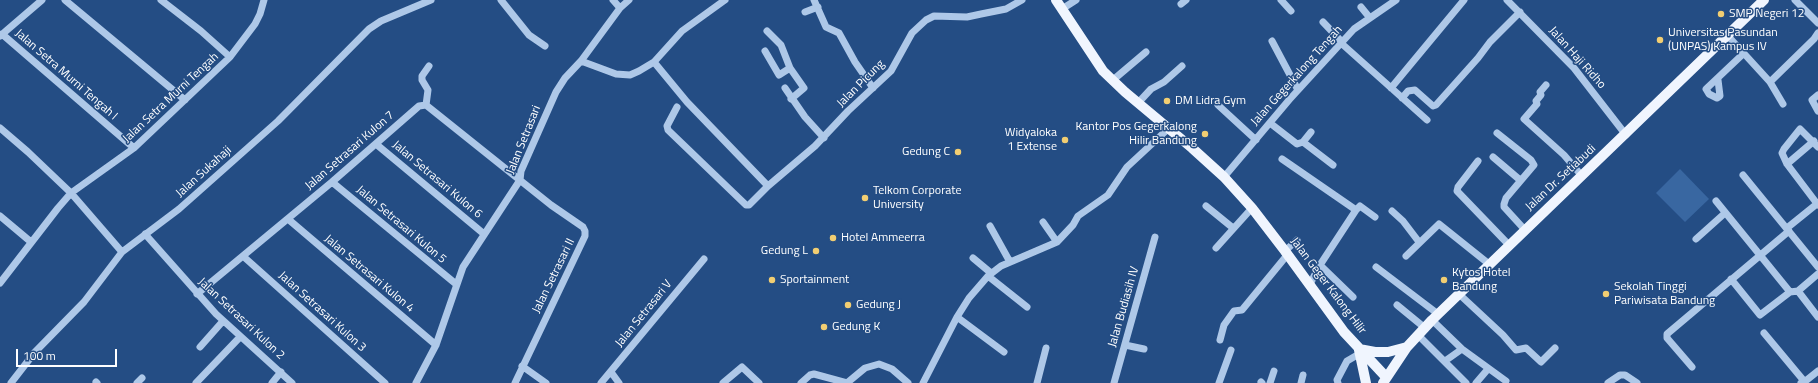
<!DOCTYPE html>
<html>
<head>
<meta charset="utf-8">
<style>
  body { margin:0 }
  #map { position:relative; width:1818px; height:383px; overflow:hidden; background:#244d84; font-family:"Titillium Web",sans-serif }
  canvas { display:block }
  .scale { position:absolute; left:16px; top:349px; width:101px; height:18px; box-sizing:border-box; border:2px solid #fff; border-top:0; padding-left:5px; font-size:12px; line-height:14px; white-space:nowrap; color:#fff; -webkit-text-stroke:3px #244d84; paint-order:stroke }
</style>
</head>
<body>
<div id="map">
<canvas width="1818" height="383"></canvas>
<div class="scale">100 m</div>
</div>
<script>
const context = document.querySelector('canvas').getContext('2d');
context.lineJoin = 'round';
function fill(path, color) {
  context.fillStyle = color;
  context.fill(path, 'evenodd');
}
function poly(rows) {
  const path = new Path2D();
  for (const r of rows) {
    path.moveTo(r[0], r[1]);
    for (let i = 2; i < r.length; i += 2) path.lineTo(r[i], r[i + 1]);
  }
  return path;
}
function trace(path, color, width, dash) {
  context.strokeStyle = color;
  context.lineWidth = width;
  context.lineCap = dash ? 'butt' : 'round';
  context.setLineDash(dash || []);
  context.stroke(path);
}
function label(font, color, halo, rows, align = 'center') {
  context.font = font + ' "Titillium Web",sans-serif';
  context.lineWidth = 3;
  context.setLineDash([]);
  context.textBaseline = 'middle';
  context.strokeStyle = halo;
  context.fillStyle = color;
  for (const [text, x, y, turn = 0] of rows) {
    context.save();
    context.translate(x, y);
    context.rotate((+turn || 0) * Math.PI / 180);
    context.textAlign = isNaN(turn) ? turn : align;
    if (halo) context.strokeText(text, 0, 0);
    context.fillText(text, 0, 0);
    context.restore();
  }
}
fill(poly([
  [1680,169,1709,199,1685,222,1656,193]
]), '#3967a1');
trace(poly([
  [65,0,185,100],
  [161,0,201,31,230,57],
  [501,0,529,35,545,46],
  [613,0,620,8],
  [814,0,826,27,839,33,855,62,873,88],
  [1281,0,1291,11],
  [1507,0,1574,68,1626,135],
  [1795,0,1818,23],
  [1181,4,1186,0],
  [1361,7,1370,18],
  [1062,9,1076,0],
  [805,12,818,7],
  [1323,22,1342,42],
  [767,31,781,45,790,68,804,88,791,99],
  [2,34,134,148],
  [0,36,42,0],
  [1728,36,1770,82,1783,104],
  [1272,41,1298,90],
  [1341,43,1427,120],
  [765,51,779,75,790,68],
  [581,61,616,74,630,75,639,71,654,62,682,31,725,0],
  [654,62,687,102,768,186],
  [1113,80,1146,52],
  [1718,80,1720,96,1717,98,1709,94,1706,89,1743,54],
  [1770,82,1814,39,1818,33],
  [1546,85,1540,92,1541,95,1536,101,1537,104,1524,119,1564,155,1582,176],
  [785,88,805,117,824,138],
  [1391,88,1464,0],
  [1818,95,1812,100,1818,111],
  [1402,98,1408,91,1415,90,1433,106,1436,105,1478,58,1490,42,1520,12],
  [1138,103,1151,89,1164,82,1182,66],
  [426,105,428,90,422,80,422,76,429,66],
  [1218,105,1256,140],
  [677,107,667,126,668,130,746,205,749,205,768,186,815,146,848,111,891,71,912,33,926,20,934,16,967,17,981,14,1006,9,1022,0],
  [1270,123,1297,144,1303,142,1311,132],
  [0,128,28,152,71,193,122,252],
  [1497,133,1531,160,1534,165,1506,198,1504,204,1504,207,1525,230],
  [1303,142,1333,165],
  [376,144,484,234],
  [1818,147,1800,129,1784,149,1782,153,1787,164,1818,205],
  [1493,157,1520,180],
  [1282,159,1356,210,1320,265,1310,284],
  [1478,161,1458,187,1457,191,1509,245],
  [1787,164,1814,141],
  [1743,175,1818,267],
  [1224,177,1289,100,1354,29,1396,0],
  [332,182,456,284],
  [1716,201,1790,292],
  [1206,206,1233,228],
  [1356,210,1360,206,1375,217],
  [1392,211,1403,221,1419,242],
  [0,216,31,242],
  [288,219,436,345],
  [1043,222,1057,242],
  [990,226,1010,262],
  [1787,228,1818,203],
  [145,234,216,314,292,383],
  [1696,239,1725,213],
  [1216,248,1252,208],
  [1285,251,1297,240],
  [1406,256,1439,224,1489,264],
  [244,257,385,383],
  [973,258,991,273],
  [1320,265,1353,297],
  [1376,267,1438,314],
  [988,276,1027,307],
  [1731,279,1760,315,1790,292,1798,291,1818,274],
  [0,283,58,208,71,193,134,148,230,57,255,24,260,14,264,0],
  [1798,291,1818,317],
  [197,294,332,182,419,106,426,105,551,205,583,227,585,231,585,236,515,383],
  [1459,294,1503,335,1516,350,1526,348,1541,362,1555,348],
  [1397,305,1425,328],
  [957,317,1004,352],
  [1432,320,1462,349,1506,381],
  [1764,333,1804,381,1801,383],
  [1418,335,1466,383],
  [1220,340,1224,325,1234,311,1242,310,1288,254],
  [1125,345,1144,349],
  [200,347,223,321],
  [1445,361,1462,349],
  [522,366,546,383],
  [1692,367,1667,338,1667,334,1789,231],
  [611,372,619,383],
  [96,382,97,383],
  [1261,382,1262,383],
  [11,383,35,352,84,302,122,252,179,209,278,121,369,29,381,21,431,0],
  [137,383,142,378],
  [196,383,240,337],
  [272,383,281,372],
  [416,383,436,345,463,267,520,180,521,171,556,92,565,78,581,61,620,8,629,0],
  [601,383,704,259],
  [723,383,742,367,759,383],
  [801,383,810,375,814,374,847,383,865,368,879,364,892,369,908,383],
  [923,383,957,317,969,298,988,276,1001,266,1057,242,1073,225,1078,216,1108,195,1127,167,1169,128],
  [1037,383,1046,348],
  [1114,383,1155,237],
  [1219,383,1231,350],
  [1270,383,1274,371],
  [1301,383,1303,375],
  [1338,383,1337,380,1347,361,1359,354],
  [1476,383,1488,369],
  [1608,383,1620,375,1625,375,1637,383],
  [1803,383,1818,371]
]), '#aec8e8', 7);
trace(poly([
  [1056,0,1103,71,1125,92,1192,148,1224,177,1252,208,1285,251,1344,332,1386,377],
  [1359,349,1375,352,1388,352,1407,347],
  [1359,350,1366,383],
  [1383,383,1407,347,1432,320,1764,0]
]), '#f0f5fe', 10);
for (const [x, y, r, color] of [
  [1721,14,4,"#f2ce72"],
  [1660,40,4,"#f2ce72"],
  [1167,101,4,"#f2ce72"],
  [1205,134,4,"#f2ce72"],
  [1065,140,4,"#f2ce72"],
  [958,152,4,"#f2ce72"],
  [865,198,4,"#f2ce72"],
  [833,238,4,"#f2ce72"],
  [816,251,4,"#f2ce72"],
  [772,280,4,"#f2ce72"],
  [1444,280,4,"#f2ce72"],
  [1606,294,4,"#f2ce72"],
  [848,305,4,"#f2ce72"],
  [824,327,4,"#f2ce72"]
]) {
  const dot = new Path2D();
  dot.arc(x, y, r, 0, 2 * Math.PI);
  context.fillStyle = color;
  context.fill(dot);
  trace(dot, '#244d84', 1.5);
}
label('12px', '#fff', '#244d84', [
  ["SMP Negeri 12",1729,14],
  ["Universitas Pasundan",1668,33],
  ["(UNPAS) Kampus IV",1668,47],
  ["DM Lidra Gym",1175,101],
  ["Kantor Pos Gegerkalong",1197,127,"right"],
  ["Hilir Bandung",1197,141,"right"],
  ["Widyaloka",1057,133,"right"],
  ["1 Extense",1057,147,"right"],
  ["Gedung C",950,152,"right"],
  ["Telkom Corporate",873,191],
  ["University",873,205],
  ["Hotel Ammeerra",841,238],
  ["Gedung L",808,251,"right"],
  ["Kytos Hotel",1452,273],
  ["Bandung",1452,287],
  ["Sportainment",780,280],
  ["Sekolah Tinggi",1614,287],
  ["Pariwisata Bandung",1614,301],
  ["Gedung J",856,305],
  ["Gedung K",832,327]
], 'left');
label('12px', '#fff', '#244d84', [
  ["Jalan Haji Ridho",1577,58,48],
  ["Jalan Setra Murni Tengah I",66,75,41],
  ["Jalan Gegerkalong Tengah",1297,76,-48],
  ["Jalan Picung",861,84,-45],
  ["Jalan Setra Murni Tengah",171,98,-43],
  ["Jalan Setrasari",524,140,-68],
  ["Jalan Setrasari Kulon 7",350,151,-41],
  ["Jalan Sukahaji",204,172,-42],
  ["Jalan Dr. Setiabudi",1561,178,-43],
  ["Jalan Setrasari Kulon 6",437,180,40],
  ["Jalan Setrasari Kulon 5",401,225,40],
  ["Jalan Setrasari Kulon 4",369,274,40],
  ["Jalan Setrasari II",554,276,-64],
  ["Jalan Geger Kalong Hilir",1328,286,53],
  ["Jalan Budiasih IV",1124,307,-74],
  ["Jalan Setrasari Kulon 3",322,312,42],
  ["Jalan Setrasari V",644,314,-51],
  ["Jalan Setrasari Kulon 2",241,319,43]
]);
</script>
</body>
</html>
